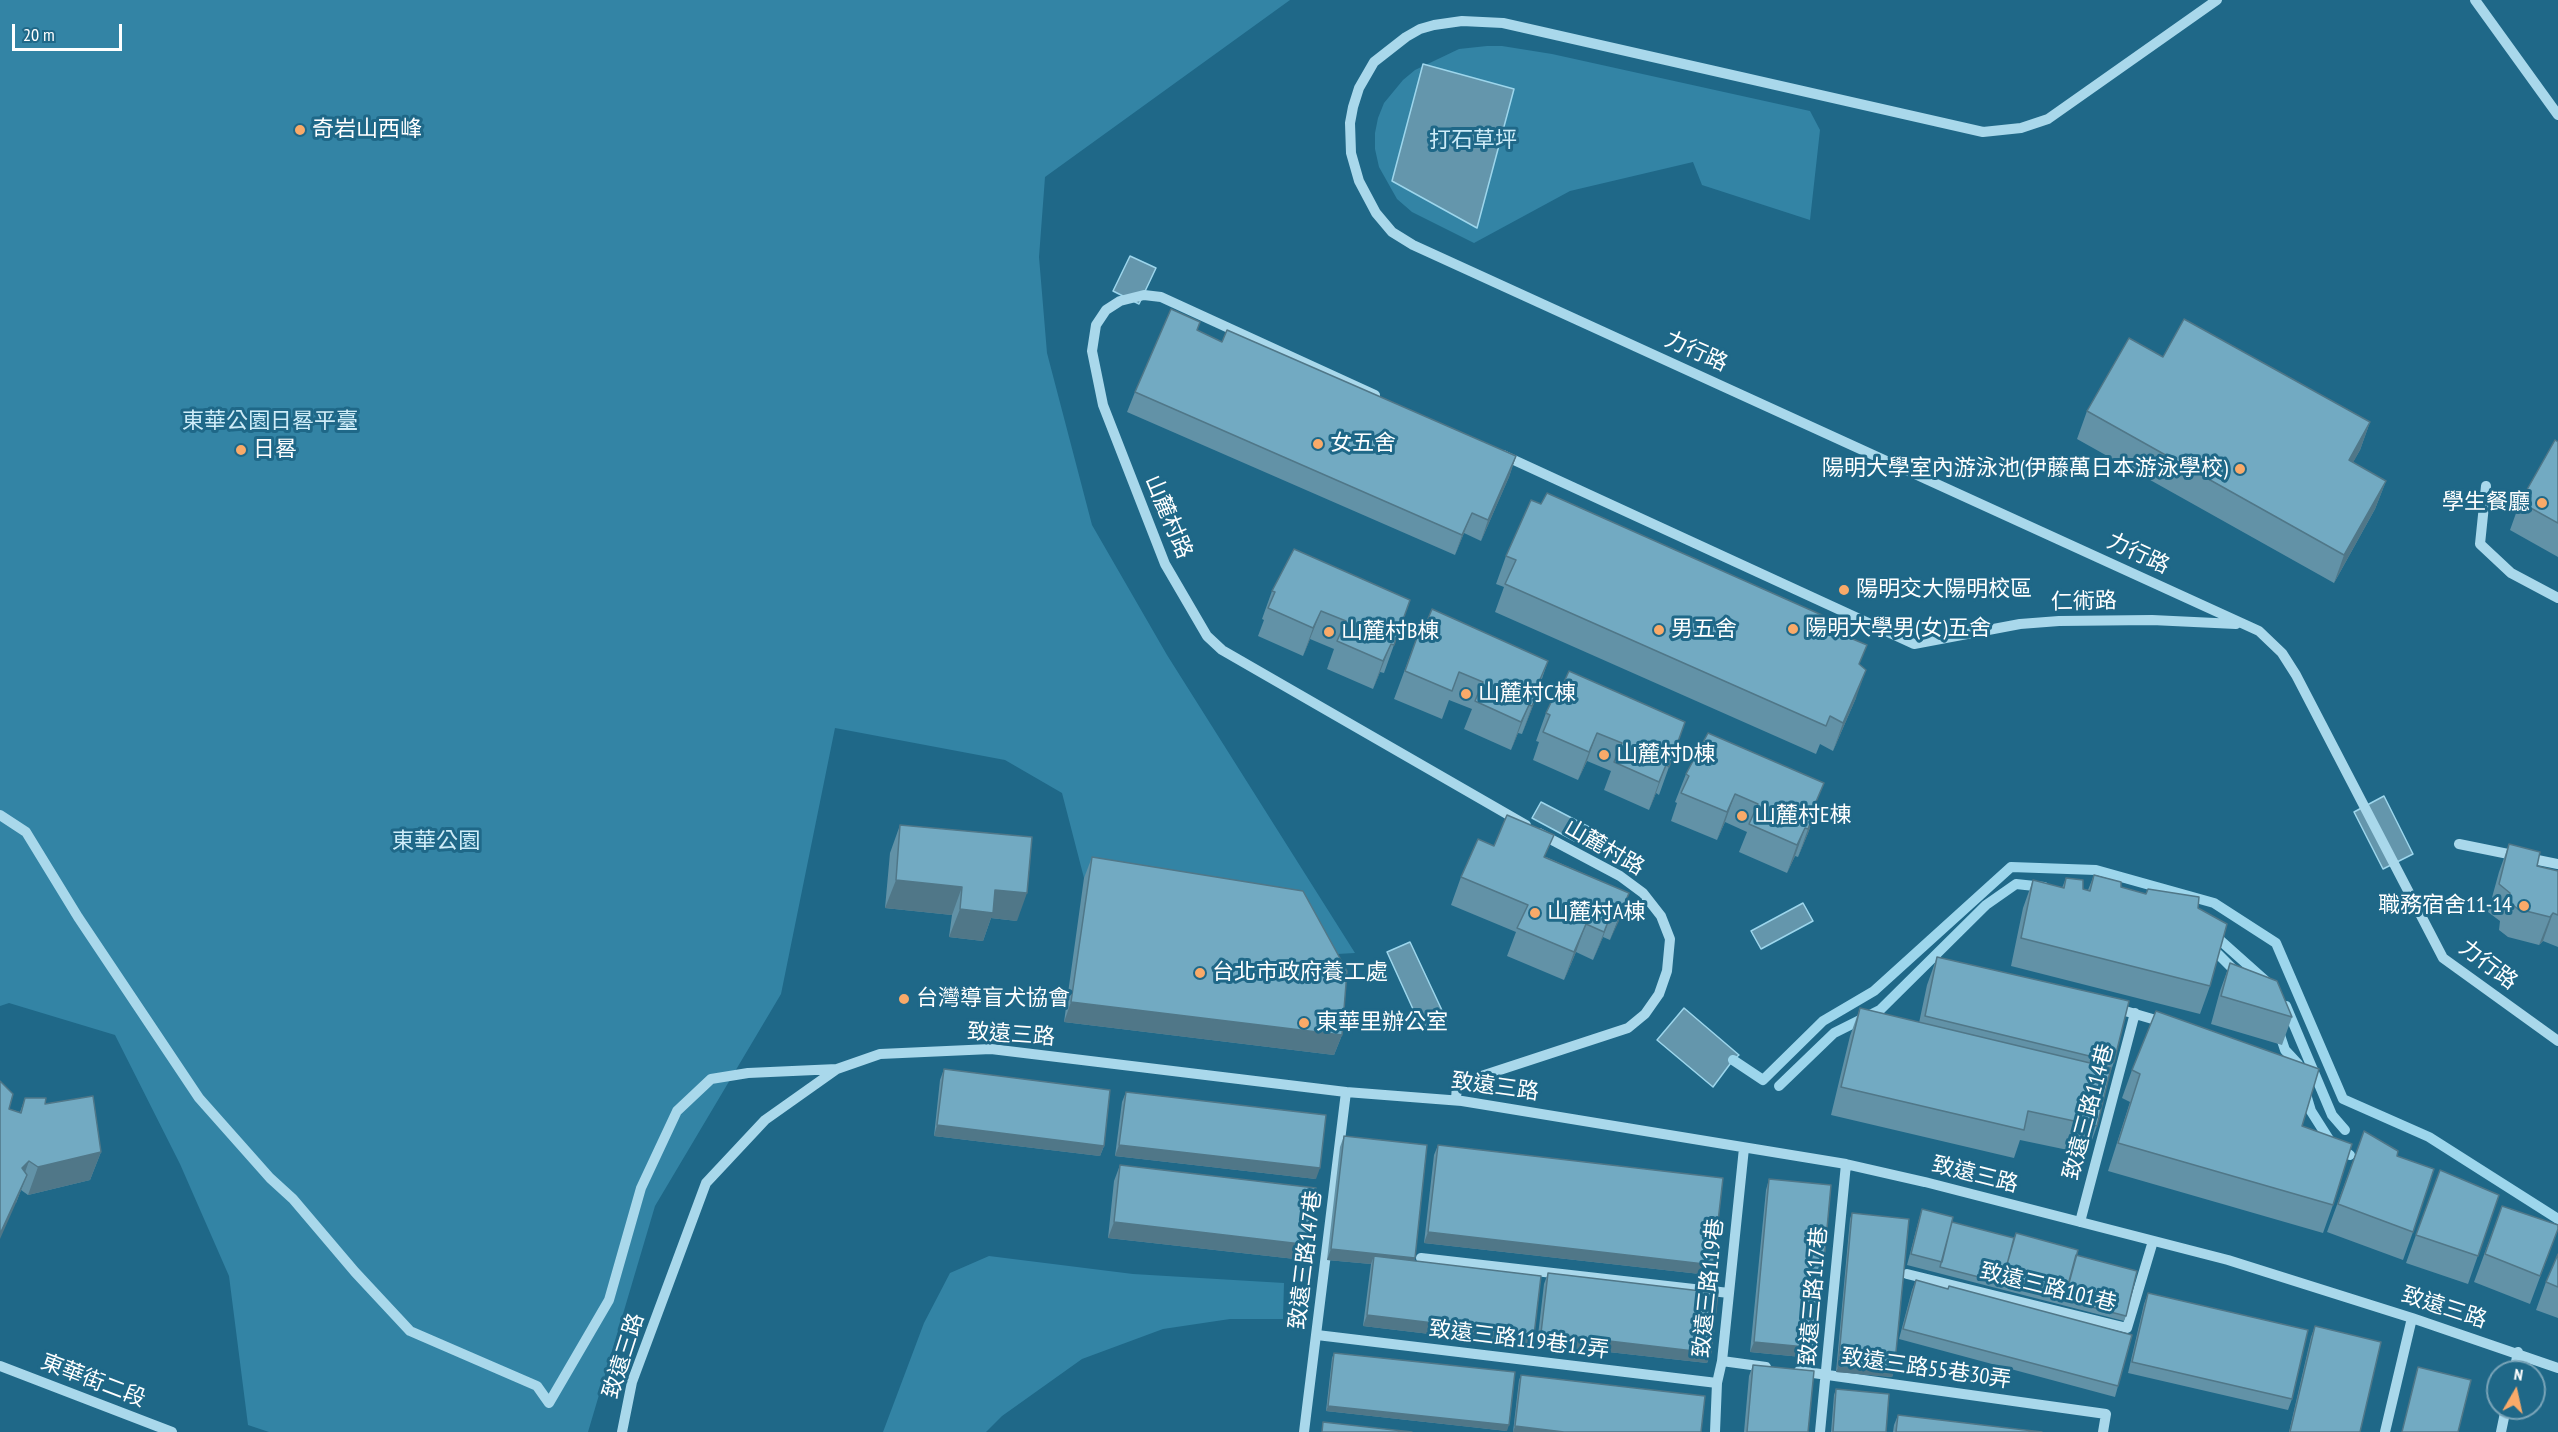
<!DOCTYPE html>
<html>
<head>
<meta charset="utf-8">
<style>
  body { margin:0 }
  #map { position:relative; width:2558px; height:1432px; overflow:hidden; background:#1f6888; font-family:"PT Sans Narrow",sans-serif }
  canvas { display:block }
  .north { position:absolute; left:2486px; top:1360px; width:60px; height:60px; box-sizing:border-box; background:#1f6888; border:2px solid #79a4b8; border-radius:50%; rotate:9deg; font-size:16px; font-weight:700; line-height:24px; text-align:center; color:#fff }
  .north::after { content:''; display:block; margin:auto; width:21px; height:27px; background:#f9aa69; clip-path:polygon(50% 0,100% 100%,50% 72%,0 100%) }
  .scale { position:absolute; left:12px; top:24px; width:110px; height:27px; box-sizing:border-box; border:3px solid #fff; border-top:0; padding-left:8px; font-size:18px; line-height:21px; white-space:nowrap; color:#fff; -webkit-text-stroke:4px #1f6888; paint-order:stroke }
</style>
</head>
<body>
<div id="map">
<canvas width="2558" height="1432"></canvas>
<div class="north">N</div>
<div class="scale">20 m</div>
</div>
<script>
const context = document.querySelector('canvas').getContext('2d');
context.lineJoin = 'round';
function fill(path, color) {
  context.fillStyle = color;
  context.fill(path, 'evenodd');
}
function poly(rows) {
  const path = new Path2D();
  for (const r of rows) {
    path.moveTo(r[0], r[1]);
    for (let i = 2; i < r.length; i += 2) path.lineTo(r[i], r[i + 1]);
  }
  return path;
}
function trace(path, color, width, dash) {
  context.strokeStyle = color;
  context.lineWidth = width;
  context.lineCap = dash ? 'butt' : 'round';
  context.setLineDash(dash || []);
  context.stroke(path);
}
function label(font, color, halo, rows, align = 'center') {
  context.font = font + ' "PT Sans Narrow","Noto Sans TC",sans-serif';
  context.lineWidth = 6;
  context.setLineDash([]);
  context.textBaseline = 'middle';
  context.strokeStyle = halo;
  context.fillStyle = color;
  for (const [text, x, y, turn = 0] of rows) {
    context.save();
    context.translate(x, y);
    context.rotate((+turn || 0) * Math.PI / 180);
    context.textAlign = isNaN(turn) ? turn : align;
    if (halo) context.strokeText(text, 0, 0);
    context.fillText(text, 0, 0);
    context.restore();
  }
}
fill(poly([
  [0,0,1290,0,1045,177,1039,257,1047,353,1092,525,1167,655,1355,953,1319,955,1295,911,1084,878,1062,793,1005,760,835,728,781,994,655,1206,588,1432,269,1432,248,1425,229,1276,180,1164,115,1035,9,1003,0,1006],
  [1487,46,1502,46,1552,54,1810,111,1820,130,1810,220,1702,185,1693,162,1570,191,1474,243,1412,212,1397,199,1379,167,1375,149,1375,133,1378,118,1384,103,1403,80,1415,70,1459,49],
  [989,1256,1133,1274,1284,1283,1283,1319,1230,1319,1163,1329,1082,1359,1002,1416,986,1432,883,1432,924,1323,950,1273]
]), '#3384a5');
const water = poly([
  [1423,64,1514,89,1477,228,1392,181,1423,64],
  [1130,256,1156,268,1139,304,1113,291,1130,256],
  [2384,796,2413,854,2383,869,2354,812,2384,796],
  [1541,802,1591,828,1582,845,1532,818,1541,802],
  [1803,903,1813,921,1761,949,1751,931,1803,903],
  [1410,942,1447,1021,1423,1031,1387,952,1410,942],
  [1684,1008,1739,1055,1733,1060,1713,1087,1657,1040,1684,1008]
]);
fill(water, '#6496ac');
trace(water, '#9dd6ec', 1.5);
trace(poly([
  [2212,933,2268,983],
  [2218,954,2238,974],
  [2286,1006,2332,1115,2345,1130],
  [2279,1032,2285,1050,2298,1064,2299,1070],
  [1733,1060,1763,1080,1823,1021,1874,991,2011,867,2096,870,2214,903,2276,943,2343,1099,2429,1137,2558,1219],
  [1779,1086,1834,1033,1880,1010,1986,905,2016,884,2044,887],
  [2305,1091,2311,1111,2330,1141,2350,1155]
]), '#9dd6ec', 10);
trace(poly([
  [2217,0,2048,119,2021,128,1983,132,1503,23,1462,21,1434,25,1420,29,1406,37,1374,62,1359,88,1353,107,1350,123,1351,153,1359,181,1376,213,1392,232,1413,245,2259,631,2282,653,2296,675,2443,958,2558,1041],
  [2475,0,2558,115],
  [1375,395,1161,297,1144,295,1120,301,1106,310,1096,325,1092,351,1103,405,1165,564,1207,636,1222,650,1526,825],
  [1503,455,1914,644,2020,624,2059,621,2152,620,2236,624],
  [2486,486,2480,544,2511,573,2558,598],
  [0,815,26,832,78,917,199,1098,270,1178,293,1199,355,1272,410,1331,537,1386,549,1403,609,1300,641,1188,677,1111,711,1079,748,1073,837,1069],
  [2459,844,2558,864],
  [2115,1008,2166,1023],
  [1456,1100,1457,1084,1628,1028,1645,1014,1659,994,1667,971,1670,939,1661,916,1643,893,1620,876,1539,833],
  [2080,1222,2135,1013],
  [1421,1258,1729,1293],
  [1907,1274,2127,1328,2153,1241],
  [1317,1335,1717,1383],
  [1722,1361,1766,1367],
  [0,1366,172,1432],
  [1799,1371,2106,1414,2103,1432],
  [2514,1372,2518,1352],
  [622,1432,632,1382,706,1183,765,1120,837,1069,880,1054,991,1049,1346,1092,1462,1101,1846,1164,1925,1182,2228,1260,2412,1318,2558,1368],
  [1304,1432,1346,1092],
  [1715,1432,1717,1383,1722,1361,1744,1148],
  [1820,1432,1846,1164],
  [2385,1432,2412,1318],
  [2501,1432,2506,1408]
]), '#a9d8eb', 10);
fill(poly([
  [1197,331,1222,342,1516,456,1509,477,1481,541,1464,533,1455,555,1127,412,1135,392],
  [2163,357,2370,422,2360,450,2353,462,2386,481,2375,509,2334,583,2077,439,2087,411],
  [2558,442,2558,557,2510,530,2520,502],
  [1506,556,1831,630,1860,665,1856,698,1833,751,1820,744,1816,754,1495,612,1504,587,1496,584],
  [1272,591,1410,600,1384,673,1380,672,1373,689,1327,669,1334,649,1310,639,1303,656,1258,636,1264,620,1262,619],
  [1420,629,1548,661,1531,711,1522,734,1518,733,1511,750,1464,729,1472,709,1449,700,1442,719,1394,699],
  [1546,713,1685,722,1659,795,1656,793,1649,810,1604,790,1611,771,1587,761,1578,780,1533,760,1539,742,1536,741],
  [1686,774,1818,805,1808,833,1798,857,1795,856,1787,873,1739,852,1747,832,1725,822,1717,840,1671,821,1677,803,1675,802],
  [900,825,1017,921,991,918,983,941,949,937,952,915,885,908,890,853],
  [2509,844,2537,866,2558,871,2558,947,2543,941,2539,945,2508,937,2499,930,2500,921,2488,912,2499,872],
  [1494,846,1546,857,1629,893,1610,940,1603,937,1593,960,1576,952,1564,980,1507,956,1516,932,1451,905,1461,877],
  [1092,857,1342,1035,1334,1055,1064,1022,1084,878],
  [2094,875,2121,887,2198,908,2210,986,2200,1014,2011,966,2023,908,2033,880,2062,888,2066,878,2083,889,2088,890],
  [1937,957,2114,1062,2109,1076,2097,1126,2087,1154,2020,1140,2014,1158,1831,1115,1850,1036,1860,1008,1919,1023,1927,985],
  [2230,963,2292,1017,2282,1045,2211,1024,2220,991],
  [944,1069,1104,1146,1100,1156,934,1136,940,1080],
  [2132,1070,2302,1126,2333,1205,2323,1233,2108,1171,2130,1102,2122,1098],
  [1126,1092,1316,1179,1115,1156,1122,1102],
  [25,1098,45,1104,101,1152,90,1180,28,1195,21,1190,16,1203,9,1109,20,1112],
  [2364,1131,2397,1156,2413,1232,2403,1260,2327,1232],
  [1344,1136,1415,1258,1414,1261,1530,1346,1363,1326,1371,1264,1327,1260,1340,1147],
  [1438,1145,1713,1265,1709,1275,1424,1243,1434,1155],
  [1120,1165,1310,1245,1304,1260,1108,1238,1114,1181],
  [1769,1179,1812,1358,1750,1352,1766,1190],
  [2499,1195,2468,1284,2406,1263,2416,1235],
  [2502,1206,2558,1229,2530,1304,2474,1282],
  [1922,1209,1952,1222,2076,1255,2126,1316,2124,1321,1907,1265,1919,1219],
  [1852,1213,1894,1372,1892,1377,1836,1372,1850,1219],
  [2558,1254,2558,1318,2536,1310,2546,1282],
  [1548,1273,1711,1353,1707,1363,1537,1344,1544,1284],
  [1916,1280,2118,1386,2115,1397,1899,1339,1912,1290],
  [2148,1293,2292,1399,2288,1410,2128,1373,2144,1304],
  [2315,1326,2360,1432,2289,1432,2311,1337],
  [1334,1353,1507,1431,1326,1411,1332,1358],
  [1753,1365,1808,1432,1744,1432,1749,1376],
  [1521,1375,1701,1432,1513,1432,1519,1380],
  [1836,1389,1886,1432,1831,1432,1834,1395],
  [1898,1415,2042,1432,1893,1432,1894,1425]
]), '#6292a7');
fill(poly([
  [2370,422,2360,450,2339,488,2349,460],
  [1516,456,1509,477,1481,541,1488,520],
  [2386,481,2375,509,2334,583,2344,555],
  [1472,513,1464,533,1455,555,1462,535],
  [1321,611,1310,639,1303,656,1313,628],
  [1391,644,1380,672,1373,689,1383,661],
  [1866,670,1856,698,1833,751,1843,723],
  [1542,683,1531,711,1522,734,1532,706],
  [1529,705,1518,733,1511,750,1521,722],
  [1597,733,1587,761,1578,780,1589,752],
  [1666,765,1656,793,1649,810,1659,782],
  [1735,794,1725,822,1717,840,1727,812],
  [1818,805,1808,833,1798,857,1808,829],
  [1805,828,1795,856,1787,873,1797,845],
  [896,880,962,887,952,915,885,908],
  [995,890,1027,893,1017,921,991,918,983,941,949,937,960,909],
  [1629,893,1619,921,1610,940,1621,912],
  [1613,909,1603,937,1593,960,1604,932],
  [2553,913,2543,941,2539,945,2550,917],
  [1586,924,1576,952,1564,980,1574,952],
  [1071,1002,1342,1035,1334,1055,1064,1022],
  [937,1125,1104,1146,1100,1156,934,1136],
  [1119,1145,1320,1168,1316,1179,1115,1156],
  [101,1152,90,1180,28,1195,38,1167],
  [29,1161,19,1189,22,1168],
  [27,1175,16,1203,0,1239,0,1234],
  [1114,1222,1310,1245,1304,1260,1108,1238],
  [1428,1232,1713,1265,1709,1275,1424,1243],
  [1331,1249,1415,1258,1411,1269,1374,1256,1371,1264,1327,1260],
  [1367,1315,1534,1335,1530,1346,1363,1326],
  [1541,1333,1711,1353,1707,1363,1537,1344],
  [1754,1342,1816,1348,1812,1358,1750,1352],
  [1838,1367,1894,1372,1892,1377,1836,1372],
  [1328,1406,1509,1425,1507,1431,1326,1411],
  [1515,1426,1564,1432,1513,1432]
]), '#507788');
const building = poly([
  [1171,309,1200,322,1197,330,1222,342,1227,330,1516,456,1488,520,1472,513,1462,535,1135,392,1171,309],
  [2184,319,2370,422,2349,460,2386,481,2344,555,2087,411,2129,338,2163,357,2184,319],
  [2555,440,2558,442,2558,523,2520,502,2555,440],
  [1547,493,1833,620,1831,630,1867,645,1859,664,1866,670,1843,723,1830,716,1826,726,1505,584,1516,560,1506,556,1531,500,1541,504,1547,493],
  [1294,549,1410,600,1394,645,1391,644,1383,661,1337,641,1346,621,1321,611,1313,628,1268,608,1275,592,1272,591,1294,549],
  [1432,609,1548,661,1539,682,1542,683,1532,706,1529,705,1521,722,1475,701,1483,682,1459,672,1452,691,1405,671,1420,629,1423,631,1432,609],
  [1569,671,1685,722,1669,767,1666,765,1659,782,1614,762,1622,743,1597,733,1589,752,1543,732,1550,715,1546,713,1557,690,1560,691,1569,671],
  [1708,733,1824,783,1815,804,1818,805,1808,829,1805,828,1797,845,1749,824,1758,804,1735,794,1727,812,1681,793,1689,776,1686,774,1708,733],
  [1507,815,1554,835,1544,857,1629,893,1621,912,1613,909,1604,932,1586,924,1574,952,1517,928,1528,905,1461,877,1478,839,1494,846,1507,815],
  [900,825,1032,837,1027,893,995,890,993,913,960,909,962,887,896,880,900,825],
  [2509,844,2540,852,2537,866,2558,871,2558,915,2553,913,2550,917,2518,909,2509,902,2510,893,2499,884,2509,844],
  [1092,857,1303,891,1347,971,1342,1035,1071,1002,1092,857],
  [2094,875,2121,882,2121,887,2146,894,2148,889,2199,897,2198,908,2227,924,2210,986,2021,938,2033,880,2064,888,2066,878,2083,880,2083,889,2090,891,2094,875],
  [1937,957,2129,1001,2114,1062,1925,1016,1937,957],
  [2230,963,2277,981,2292,1017,2221,996,2230,963],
  [1860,1008,2111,1068,2097,1126,2028,1111,2024,1130,1841,1087,1860,1008],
  [2156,1011,2319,1069,2302,1126,2352,1144,2333,1205,2118,1143,2140,1074,2132,1070,2156,1011],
  [944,1069,1110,1090,1104,1146,937,1125,944,1069],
  [0,1081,13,1094,9,1109,21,1113,25,1098,46,1098,45,1104,93,1096,101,1152,38,1167,29,1161,22,1168,27,1175,0,1234,0,1081],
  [1126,1092,1326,1115,1320,1168,1119,1145,1126,1092],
  [2364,1131,2398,1151,2397,1156,2434,1169,2413,1232,2338,1204,2364,1131],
  [1344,1136,1427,1145,1415,1258,1331,1249,1344,1136],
  [1438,1145,1723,1178,1713,1265,1428,1232,1438,1145],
  [1120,1165,1316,1188,1310,1245,1114,1222,1120,1165],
  [2440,1170,2499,1195,2478,1256,2416,1235,2440,1170],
  [1769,1179,1831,1185,1816,1348,1754,1342,1769,1179],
  [2502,1206,2558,1225,2558,1229,2540,1276,2485,1254,2502,1206],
  [1922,1209,1953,1217,1942,1262,1911,1254,1922,1209],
  [1852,1213,1909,1219,1894,1372,1838,1367,1852,1213],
  [1952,1222,2014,1238,2002,1283,1940,1267,1952,1222],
  [2016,1233,2078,1250,2066,1294,2003,1278,2016,1233],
  [2558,1254,2558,1287,2546,1282,2558,1254],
  [2076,1255,2137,1271,2126,1316,2064,1300,2076,1255],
  [1374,1256,1541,1276,1534,1335,1367,1315,1374,1256],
  [1548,1273,1718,1293,1711,1353,1541,1333,1548,1273],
  [1916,1280,1948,1289,1949,1286,2132,1335,2118,1386,1903,1329,1916,1280],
  [2148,1293,2308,1330,2292,1399,2132,1362,2148,1293],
  [2315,1326,2381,1342,2360,1432,2290,1432,2315,1326],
  [1334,1353,1515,1372,1509,1425,1328,1406,1334,1353],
  [1753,1365,1814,1371,1808,1432,1747,1432,1753,1365],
  [2418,1367,2471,1380,2458,1432,2402,1432,2418,1367],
  [1521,1375,1705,1396,1701,1432,1564,1432,1515,1426,1521,1375],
  [1836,1389,1889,1394,1886,1432,1833,1432,1836,1389],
  [1898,1415,2042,1432,1896,1432,1898,1415],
  [1323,1422,1412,1432,1322,1432,1323,1422]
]);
fill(building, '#72aac2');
trace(building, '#507788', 1.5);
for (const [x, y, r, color] of [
  [300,130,6,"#f9aa69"],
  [1318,444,6,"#f9aa69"],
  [241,450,6,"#f9aa69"],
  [2240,469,6,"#f9aa69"],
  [2542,503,6,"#f9aa69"],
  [1844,590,6,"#f9aa69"],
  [1793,629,6,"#f9aa69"],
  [1659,630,6,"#f9aa69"],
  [1329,632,6,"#f9aa69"],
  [1466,694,6,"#f9aa69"],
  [1604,755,6,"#f9aa69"],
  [1742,816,6,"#f9aa69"],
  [2524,906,6,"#f9aa69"],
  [1535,913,6,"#f9aa69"],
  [1200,973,6,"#f9aa69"],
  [904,999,6,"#f9aa69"],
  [1304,1023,6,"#f9aa69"]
]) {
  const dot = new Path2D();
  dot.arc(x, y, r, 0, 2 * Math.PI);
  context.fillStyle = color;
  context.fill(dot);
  trace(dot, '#1f6888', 2);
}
label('22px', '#fff', '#1f6888', [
  ["奇岩山西峰",312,130],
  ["女五舍",1330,444],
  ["日晷",253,450],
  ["陽明大學室內游泳池(伊藤萬日本游泳學校)",2228,469,"right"],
  ["學生餐廳",2530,503,"right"],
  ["陽明交大陽明校區",1856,590],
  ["陽明大學男(女)五舍",1805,629],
  ["男五舍",1671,630],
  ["山麓村B棟",1341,632],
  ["山麓村C棟",1478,694],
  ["山麓村D棟",1616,755],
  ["山麓村E棟",1754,816],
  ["職務宿舍11-14",2512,906,"right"],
  ["山麓村A棟",1547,913],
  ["台北市政府養工處",1212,973],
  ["台灣導盲犬協會",916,999],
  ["東華里辦公室",1316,1023]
], 'left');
label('22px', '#ceecf8', '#1f6888', [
  ["打石草坪",1473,141],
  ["東華公園日晷平臺",270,422],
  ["東華公園",436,842]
]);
label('22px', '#fff', '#1f6888', [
  ["力行路",1696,352,24],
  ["山麓村路",1168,517,67],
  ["力行路",2138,554,25],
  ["仁術路",2084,602,-1],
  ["山麓村路",1604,848,30],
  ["力行路",2488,965,37],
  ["致遠三路",1011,1035,4],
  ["致遠三路",1495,1087,8],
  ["致遠三路114巷",2089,1112,-75],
  ["致遠三路",1975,1175,14],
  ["致遠三路147巷",1306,1260,-83],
  ["致遠三路119巷",1709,1288,-84],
  ["致遠三路101巷",2048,1288,14],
  ["致遠三路117巷",1814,1296,-85],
  ["致遠三路",2444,1308,18],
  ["致遠三路119巷12弄",1519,1340,7],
  ["致遠三路",624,1356,-72],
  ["致遠三路55巷30弄",1926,1369,8],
  ["東華街二段",93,1381,21]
]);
</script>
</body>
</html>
